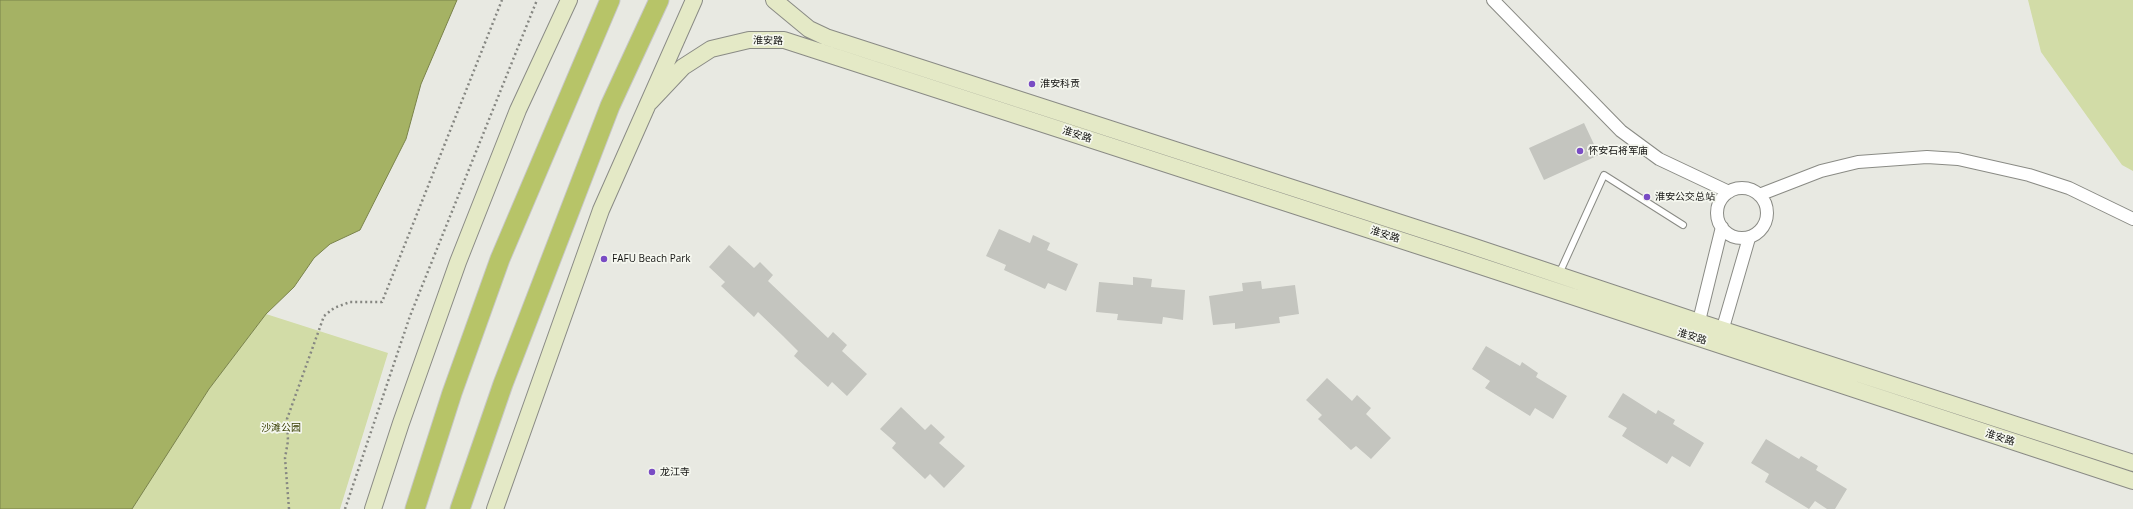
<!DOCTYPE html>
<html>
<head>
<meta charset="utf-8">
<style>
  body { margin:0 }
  canvas { display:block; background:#e8e9e2 }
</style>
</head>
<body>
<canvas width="2133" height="509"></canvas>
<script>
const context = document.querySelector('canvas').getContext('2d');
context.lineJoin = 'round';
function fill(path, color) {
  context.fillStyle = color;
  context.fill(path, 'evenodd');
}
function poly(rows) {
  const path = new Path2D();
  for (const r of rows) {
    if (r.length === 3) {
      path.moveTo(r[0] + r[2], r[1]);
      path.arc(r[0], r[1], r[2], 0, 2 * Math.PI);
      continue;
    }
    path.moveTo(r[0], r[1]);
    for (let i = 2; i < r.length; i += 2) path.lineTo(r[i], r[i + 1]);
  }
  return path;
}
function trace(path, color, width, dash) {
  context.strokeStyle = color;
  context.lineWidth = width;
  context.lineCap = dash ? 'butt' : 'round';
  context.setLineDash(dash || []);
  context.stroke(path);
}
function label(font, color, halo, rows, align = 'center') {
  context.font = font + ' "Open Sans","Noto Sans SC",sans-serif';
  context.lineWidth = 3.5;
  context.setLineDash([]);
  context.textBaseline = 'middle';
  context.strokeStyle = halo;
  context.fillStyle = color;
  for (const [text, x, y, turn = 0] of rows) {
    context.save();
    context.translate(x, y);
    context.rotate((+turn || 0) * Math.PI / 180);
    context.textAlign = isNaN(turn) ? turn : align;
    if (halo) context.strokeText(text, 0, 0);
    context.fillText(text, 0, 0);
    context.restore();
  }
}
fill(poly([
  [2028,0,2133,0,2133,171,2122,165,2041,52],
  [266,314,388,353,340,509,132,509,209,389]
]), '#d2dca7');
const water = poly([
  [0,0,457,0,421,84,406,139,360,230,330,244,314,258,294,287,266,314,209,389,132,509,0,509,0,0]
]);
fill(water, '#a5b264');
trace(water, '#7a834b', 1);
fill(poly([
  [1584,123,1599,155,1544,180,1529,148],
  [999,229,1030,243,1033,235,1050,243,1047,250,1078,264,1066,291,1048,283,1045,289,1004,270,1006,265,986,256],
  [729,245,754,268,760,262,773,275,768,281,828,338,833,332,847,345,842,351,867,374,847,396,832,382,828,387,794,356,798,351,783,336,758,312,754,317,721,286,725,282,709,267],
  [1133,277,1152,279,1151,287,1185,290,1183,320,1163,317,1162,324,1117,320,1118,314,1096,312,1099,282,1133,285],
  [1261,281,1262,289,1295,285,1299,314,1279,317,1280,323,1235,329,1235,323,1213,325,1209,296,1243,291,1242,283],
  [1486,346,1520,366,1522,362,1538,373,1536,377,1567,396,1553,419,1535,408,1530,416,1485,388,1490,381,1472,369],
  [1327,378,1352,401,1357,395,1371,408,1366,414,1391,438,1371,459,1356,446,1351,450,1318,419,1322,415,1306,400],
  [1623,393,1656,414,1658,410,1675,420,1673,424,1704,443,1690,467,1672,456,1667,464,1622,436,1627,428,1608,417],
  [901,407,925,430,931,424,945,437,939,443,965,466,944,488,930,474,925,479,892,448,896,443,880,429],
  [1766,439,1799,459,1801,456,1818,466,1816,470,1847,489,1835,509,1827,509,1815,501,1809,509,1765,482,1769,474,1751,463]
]), '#c4c5bf');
const service = poly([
  [1559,274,1604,175,1683,225]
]);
const minor = poly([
  [1493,0,1621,131,1659,159,1729,192],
  [1742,213,25],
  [1759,195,1821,171,1858,162,1927,157,1958,159,2029,175,2069,188,2133,219],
  [1697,329,1722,227],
  [1720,338,1749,238]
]);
const secondary = poly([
  [774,0,809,29,826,37,1466,244,1699,322,2133,463],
  [650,102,683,67,711,49,749,40,784,40,1462,260,2133,481],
  [373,509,401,423,458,262,518,110,569,0],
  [495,509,601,210,694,0]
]);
const trunk = poly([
  [415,509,452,393,500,259,610,0],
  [460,509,503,384,610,106,659,0]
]);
trace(service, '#8a8b85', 8);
trace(minor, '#8a8b85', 14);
trace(secondary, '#8a8b85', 18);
trace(trunk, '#c7c7c6', 21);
trace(poly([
  [289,509,285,458,288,441,287,419,324,316,334,308,350,302,382,302,502,0],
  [345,509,410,316,537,0]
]), '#868782', 2.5, [2, 3]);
trace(service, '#fff', 6);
trace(minor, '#fff', 12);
trace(secondary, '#e4e9c6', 16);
trace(trunk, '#b7c468', 19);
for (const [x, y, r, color] of [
  [1032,84,4,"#794cc4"],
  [1580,151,4,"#794cc4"],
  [1647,197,4,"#794cc4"],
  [604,259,4,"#794cc4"],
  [652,472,4,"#794cc4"]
]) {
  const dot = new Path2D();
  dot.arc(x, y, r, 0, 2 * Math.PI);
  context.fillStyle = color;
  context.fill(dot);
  trace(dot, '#f5f7ef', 1.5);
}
label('10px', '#141412', '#f5f7ef', [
  ["淮安路",768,41,1],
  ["淮安路",1077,135,18],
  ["淮安路",1385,235,18],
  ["淮安路",1692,337,17],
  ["淮安路",2000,438,18]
]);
label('10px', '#141412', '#f5f7ef', [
  ["淮安科贡",1040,84],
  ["怀安石将军庙",1588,151],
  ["淮安公交总站",1655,197],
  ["FAFU Beach Park",612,259],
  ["龙江寺",660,472]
], 'left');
label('10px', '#373e00', '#f5f7ef', [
  ["沙滩公园",281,428]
]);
</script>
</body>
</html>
